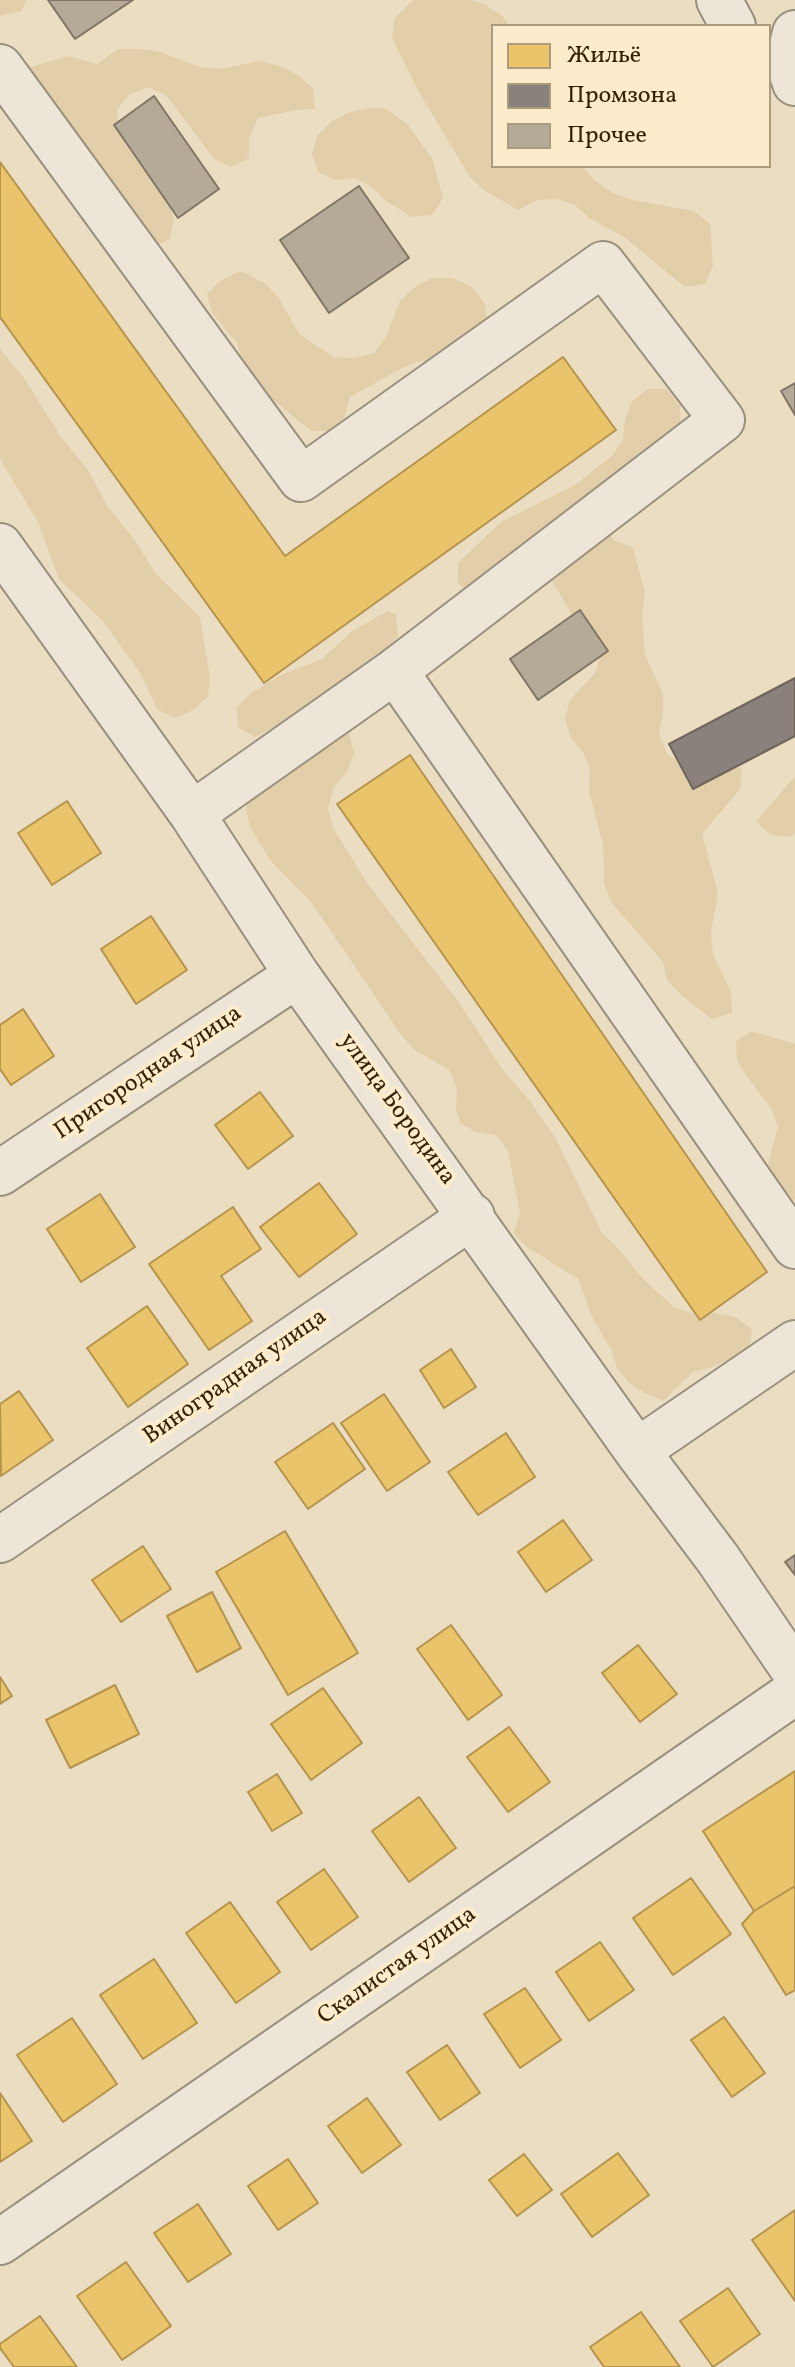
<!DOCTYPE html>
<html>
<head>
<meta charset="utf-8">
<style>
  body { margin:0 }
  #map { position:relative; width:795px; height:2367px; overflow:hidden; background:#ebddc2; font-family:Vollkorn,serif }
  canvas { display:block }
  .legend { position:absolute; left:491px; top:24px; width:280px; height:144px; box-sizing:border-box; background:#fdeccc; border:2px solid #ae9b7e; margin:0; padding:10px 14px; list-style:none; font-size:24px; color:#372208 }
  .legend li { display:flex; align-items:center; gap:16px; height:40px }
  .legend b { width:40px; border:2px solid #ae9b7e }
</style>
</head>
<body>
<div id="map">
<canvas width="795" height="2367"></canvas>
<ul class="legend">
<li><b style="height:22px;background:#e9c46a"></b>Жильё</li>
<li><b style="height:22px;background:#8a817c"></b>Промзона</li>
<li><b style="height:22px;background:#b5aa97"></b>Прочее</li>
</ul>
</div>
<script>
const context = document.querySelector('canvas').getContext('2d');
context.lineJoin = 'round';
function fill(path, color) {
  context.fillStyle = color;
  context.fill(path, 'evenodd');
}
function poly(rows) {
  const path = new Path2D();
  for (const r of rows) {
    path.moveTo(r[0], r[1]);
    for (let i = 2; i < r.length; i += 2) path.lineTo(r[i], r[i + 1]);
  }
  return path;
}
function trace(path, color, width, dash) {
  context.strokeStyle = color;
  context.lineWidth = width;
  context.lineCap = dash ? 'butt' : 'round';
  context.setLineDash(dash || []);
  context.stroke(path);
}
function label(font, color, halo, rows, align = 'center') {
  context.font = font + ' Vollkorn,serif';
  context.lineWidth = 8;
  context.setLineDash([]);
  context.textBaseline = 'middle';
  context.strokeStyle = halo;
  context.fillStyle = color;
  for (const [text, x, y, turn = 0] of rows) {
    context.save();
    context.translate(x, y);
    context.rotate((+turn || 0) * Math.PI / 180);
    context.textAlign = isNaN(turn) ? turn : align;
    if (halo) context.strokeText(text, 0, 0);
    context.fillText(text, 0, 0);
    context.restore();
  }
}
fill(poly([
  [0,0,27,0,21,11,0,16],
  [413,0,472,0,486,5,503,17,509,26,493,26,493,166,582,166,595,181,613,193,633,200,694,211,710,224,713,266,705,284,685,287,624,237,589,218,575,205,558,199,537,200,518,210,484,190,470,177,419,92,392,38,394,19],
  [118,49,142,49,161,52,200,67,220,69,260,61,280,66,298,75,313,89,315,109,296,110,258,118,249,137,249,158,231,167,214,159,167,96,149,87,130,94,117,109,118,129,128,148,165,199,174,218,170,239,153,247,23,88,28,68,68,56,97,64],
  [370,108,384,108,407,124,432,158,443,198,432,215,412,217,386,201,372,187,355,178,336,180,319,173,312,154,317,136,332,121,350,112],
  [241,271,266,284,279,298,299,334,334,357,354,358,374,353,386,337,400,301,415,287,432,278,453,278,472,287,485,304,487,323,441,361,421,361,402,368,350,397,345,417,330,431,311,431,266,394,242,362,237,343,212,313,207,294,221,280],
  [0,349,24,378,61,437,88,470,108,507,134,539,156,574,200,617,210,677,208,697,193,710,175,718,157,709,141,674,102,620,59,579,38,522,0,459],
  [648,389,667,389,680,406,680,428,600,525,614,540,633,548,645,593,642,614,645,655,663,694,663,714,659,733,667,754,684,766,723,764,742,769,740,789,702,834,718,893,711,933,713,954,731,992,732,1013,712,1019,681,995,667,980,663,962,611,902,604,883,603,844,589,792,590,771,584,754,571,738,565,719,570,700,596,672,603,644,591,629,574,618,550,577,473,595,458,583,458,563,501,522,575,485,613,455,623,439,625,419,632,401],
  [388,611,396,615,398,636,385,651,351,675,324,704,305,705,290,719,255,737,238,727,237,707,251,693,285,673,322,659,352,631],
  [331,725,349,733,354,753,347,772,334,787,328,808,333,828,367,883,457,1000,503,1070,530,1101,555,1137,602,1233,617,1247,643,1279,674,1307,694,1314,714,1313,735,1317,752,1329,749,1350,712,1367,693,1372,663,1401,645,1393,629,1383,617,1368,612,1351,592,1317,578,1279,527,1247,513,1233,520,1213,508,1151,496,1135,476,1132,460,1123,456,1108,457,1088,449,1070,415,1050,402,1036,311,902,270,860,250,827,246,808,254,789],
  [795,776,795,832,791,837,771,835,756,822],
  [752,1031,795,1044,795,1201,774,1182,768,1164,778,1127,771,1108,747,1077,737,1060,736,1041]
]), '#e2cea9');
const homes = poly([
  [0,162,285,556,563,357,616,430,264,683,0,317,0,162],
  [410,755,767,1272,700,1320,337,804,410,755],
  [67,801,101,853,52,885,18,833,67,801],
  [151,916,187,970,136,1004,101,949,151,916],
  [23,1009,54,1056,11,1085,0,1069,0,1025,23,1009],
  [260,1092,293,1136,248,1169,215,1125,260,1092],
  [319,1183,357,1234,299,1277,260,1227,319,1183],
  [100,1194,135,1247,81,1282,47,1229,100,1194],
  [233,1207,261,1249,221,1276,252,1321,209,1350,149,1264,233,1207],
  [147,1306,188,1364,128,1407,87,1348,147,1306],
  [451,1349,476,1387,444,1408,420,1370,451,1349],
  [19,1391,53,1440,1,1476,0,1404,19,1391],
  [384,1394,430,1462,387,1491,341,1423,384,1394],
  [333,1423,365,1469,308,1509,275,1462,333,1423],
  [506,1433,535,1477,478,1515,448,1472,506,1433],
  [563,1520,592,1560,546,1592,518,1552,563,1520],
  [285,1531,358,1653,288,1695,216,1572,285,1531],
  [143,1546,171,1589,121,1622,92,1580,143,1546],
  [212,1592,241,1648,197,1672,167,1616,212,1592],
  [451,1625,502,1695,468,1720,417,1649,451,1625],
  [638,1645,677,1694,640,1722,602,1673,638,1645],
  [0,1677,12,1696,0,1704,0,1677],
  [115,1685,139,1734,70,1768,46,1720,115,1685],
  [323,1688,362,1743,311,1780,271,1724,323,1688],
  [509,1727,550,1782,508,1812,467,1757,509,1727],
  [795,1771,795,1886,754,1911,703,1831,795,1771],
  [277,1774,302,1813,272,1831,248,1792,277,1774],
  [419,1797,456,1848,409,1882,372,1831,419,1797],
  [324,1869,358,1917,311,1950,277,1902,324,1869],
  [691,1878,731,1934,673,1975,633,1918,691,1878],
  [795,1886,795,1990,786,1995,742,1924,754,1911,795,1886],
  [230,1902,280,1972,236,2003,186,1933,230,1902],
  [600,1942,634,1990,589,2021,556,1972,600,1942],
  [154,1959,197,2023,143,2059,100,1995,154,1959],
  [525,1988,561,2040,520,2068,484,2014,525,1988],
  [724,2017,765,2073,732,2097,691,2040,724,2017],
  [72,2018,117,2084,63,2122,17,2055,72,2018],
  [447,2045,480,2093,440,2120,407,2072,447,2045],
  [0,2093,32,2141,0,2162,0,2093],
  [367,2098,401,2145,362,2173,328,2126,367,2098],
  [618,2153,649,2195,592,2237,561,2194,618,2153],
  [524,2154,552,2190,517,2216,489,2180,524,2154],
  [288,2159,318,2203,278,2230,248,2186,288,2159],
  [198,2204,231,2254,188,2282,154,2233,198,2204],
  [795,2210,795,2301,752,2240,795,2210],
  [126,2262,171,2326,122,2360,77,2296,126,2262],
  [728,2288,760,2334,713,2367,680,2321,728,2288],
  [641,2312,680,2367,604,2367,590,2347,641,2312],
  [40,2316,77,2367,14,2367,0,2348,0,2344,40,2316]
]);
fill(homes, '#e9c46a');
trace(homes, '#b4934d', 2);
const industry = poly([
  [795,678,795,736,693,789,669,744,795,678]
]);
fill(industry, '#8a817c');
trace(industry, '#716459', 2);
const building = poly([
  [48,0,133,0,75,39,48,0],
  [154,96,219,189,178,218,114,125,154,96],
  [359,186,409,258,329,313,280,240,359,186],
  [795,383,795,415,781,391,795,383],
  [580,610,608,651,538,700,510,659,580,610],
  [795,1555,795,1575,785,1562,795,1555]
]);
fill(building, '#b5aa97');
trace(building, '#807564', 2);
const minor = poly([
  [719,0,733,26],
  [795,33,788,62,795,83],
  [0,67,301,479,603,264,722,420,395,671,192,814],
  [0,546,192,814,297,975,637,1451,718,1559,795,1672],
  [395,671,795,1246],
  [0,1173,297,975],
  [637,1451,795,1343],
  [0,1540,472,1216],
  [0,2242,795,1692]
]);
trace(minor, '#998f7d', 48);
trace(minor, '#ede6d8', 44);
label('24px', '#372208', '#fdeccc', [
  ["Пригородная улица",149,1074,-34],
  ["улица Бородина",396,1110,54],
  ["Виноградная улица",236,1378,-35],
  ["Скалистая улица",398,1967,-35]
]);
</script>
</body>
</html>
